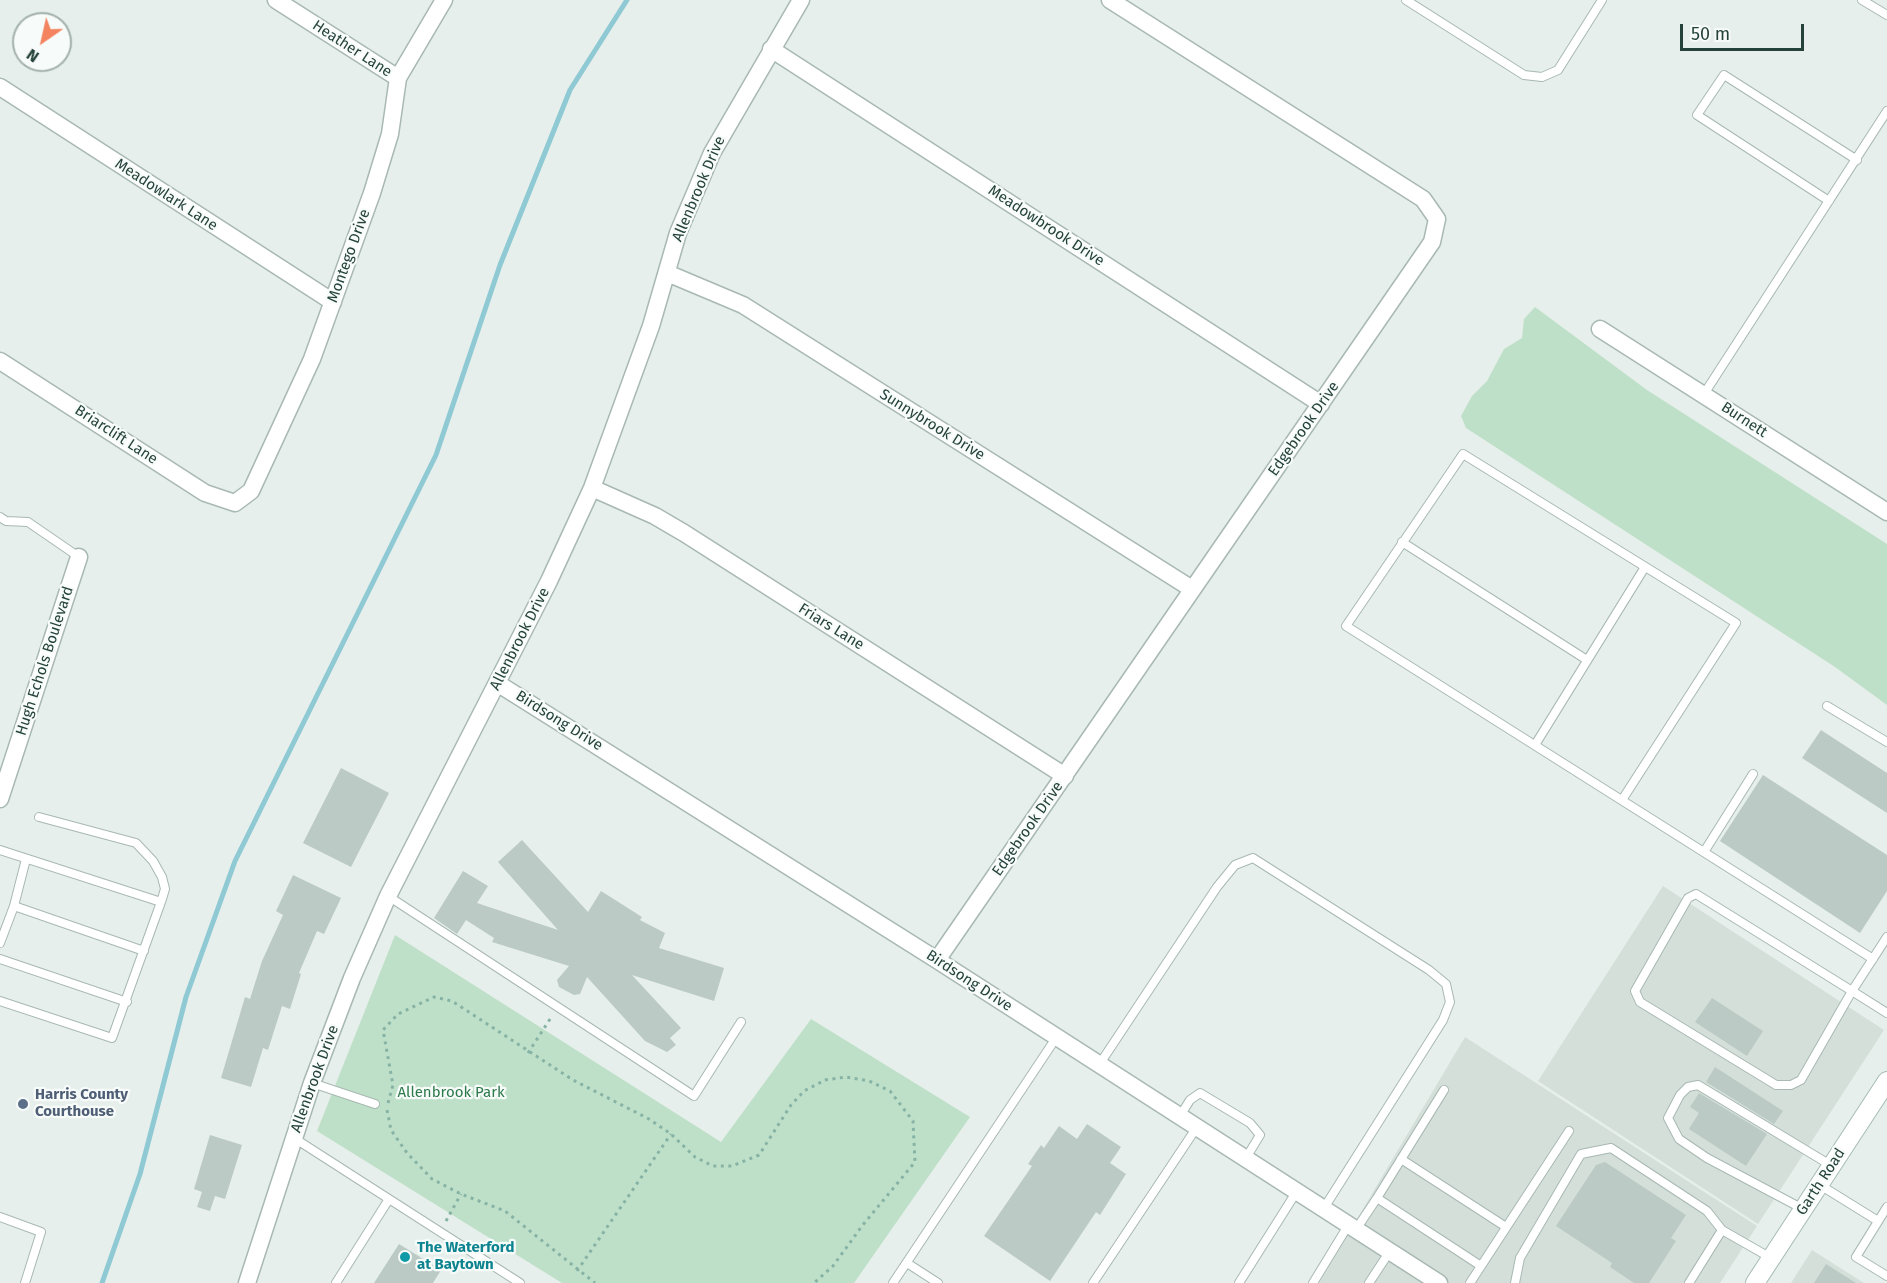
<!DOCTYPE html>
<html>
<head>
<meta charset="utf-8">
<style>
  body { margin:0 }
  #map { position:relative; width:1887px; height:1283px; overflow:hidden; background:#e6efeb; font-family:"Fira Sans",sans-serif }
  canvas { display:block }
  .north { position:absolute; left:12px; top:12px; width:60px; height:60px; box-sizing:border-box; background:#f7fbf9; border:2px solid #a3b1ad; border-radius:50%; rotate:214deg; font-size:16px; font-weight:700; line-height:24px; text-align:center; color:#24423a }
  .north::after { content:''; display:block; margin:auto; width:21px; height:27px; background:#f4845f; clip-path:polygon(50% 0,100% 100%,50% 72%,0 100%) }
  .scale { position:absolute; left:1680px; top:24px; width:124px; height:27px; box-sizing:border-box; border:3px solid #24423a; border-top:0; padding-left:8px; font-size:18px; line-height:21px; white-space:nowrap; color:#24423a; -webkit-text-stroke:4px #f7fbf9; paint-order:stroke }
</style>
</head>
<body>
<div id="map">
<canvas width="1887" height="1283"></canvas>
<div class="north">N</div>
<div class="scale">50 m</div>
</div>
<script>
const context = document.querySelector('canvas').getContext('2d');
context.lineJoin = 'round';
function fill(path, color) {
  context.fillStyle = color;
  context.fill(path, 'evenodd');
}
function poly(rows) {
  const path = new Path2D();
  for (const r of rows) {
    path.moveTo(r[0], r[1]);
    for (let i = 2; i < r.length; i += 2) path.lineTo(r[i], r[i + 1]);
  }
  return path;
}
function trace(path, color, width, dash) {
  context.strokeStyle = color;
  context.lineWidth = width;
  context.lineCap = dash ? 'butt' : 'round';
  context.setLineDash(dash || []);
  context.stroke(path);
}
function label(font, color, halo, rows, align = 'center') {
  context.font = font + ' "Fira Sans",sans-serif';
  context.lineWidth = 4.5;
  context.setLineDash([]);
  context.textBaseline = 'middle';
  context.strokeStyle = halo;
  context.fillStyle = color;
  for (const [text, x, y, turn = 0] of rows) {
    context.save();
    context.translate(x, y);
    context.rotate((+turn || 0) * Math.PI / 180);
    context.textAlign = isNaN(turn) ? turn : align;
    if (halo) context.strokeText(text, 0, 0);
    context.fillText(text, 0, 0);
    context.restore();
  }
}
fill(poly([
  [1663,886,1884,1030,1758,1224,1538,1081],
  [1465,1037,1757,1226,1720,1283,1319,1283],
  [1812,1250,1864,1283,1791,1283]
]), '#d4dfda');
fill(poly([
  [1535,307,1647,390,1887,544,1887,705,1835,667,1466,428,1461,416,1472,396,1487,381,1504,349,1522,338,1524,319],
  [395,935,721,1142,811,1019,970,1117,854,1283,562,1283,317,1131]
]), '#bfe0c8');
trace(poly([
  [102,1283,140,1174,186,997,235,861,436,455,500,265,570,90,627,0]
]), '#8ec9d4', 5);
fill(poly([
  [1821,730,1887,773,1887,813,1802,758],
  [341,768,389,793,351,867,303,843],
  [1763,775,1887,855,1887,891,1860,933,1720,841],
  [522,840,588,912,601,891,642,917,640,920,665,933,659,948,724,968,714,1001,632,975,681,1028,670,1038,676,1045,667,1052,645,1041,587,977,580,994,574,995,559,987,557,980,569,966,492,942,494,938,466,920,457,934,434,918,463,871,488,886,477,903,558,930,498,862],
  [293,875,341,898,324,934,317,931,299,973,301,974,290,1009,282,1006,268,1050,263,1048,251,1087,221,1078,245,997,250,999,262,961,283,915,276,911],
  [1712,998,1763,1031,1747,1056,1695,1022],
  [1715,1067,1783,1111,1774,1124,1706,1082],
  [1699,1093,1767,1134,1746,1166,1689,1129,1699,1113,1690,1107],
  [1087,1124,1121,1147,1110,1163,1126,1174,1100,1215,1096,1212,1050,1281,984,1236,1032,1166,1028,1164,1041,1145,1044,1148,1059,1126,1077,1139],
  [210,1135,242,1145,225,1199,215,1196,210,1211,197,1207,202,1192,194,1189],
  [1605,1162,1686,1215,1671,1238,1676,1241,1649,1283,1634,1283,1610,1267,1612,1263,1556,1226,1596,1165],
  [399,1244,441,1270,433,1283,374,1283],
  [1826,1264,1856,1283,1814,1283]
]), '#bbcac4');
const service = poly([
  [1406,0,1524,75,1542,77,1558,70,1602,0],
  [1862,0,1887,15],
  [1829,201,1697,115,1724,75,1857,160],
  [1704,394,1887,111],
  [0,517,6,521,28,522,79,557],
  [1402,542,1587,660],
  [1827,706,1887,742],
  [1535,745,1645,567],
  [1622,800,1736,623,1463,454,1346,626,1873,959],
  [0,850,161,902,165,889,162,877,153,861,136,843,39,817],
  [1704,852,1753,774],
  [26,859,14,906,144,951],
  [388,896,694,1096,741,1022],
  [1887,937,1852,991,1801,1080,1791,1085,1776,1085,1640,1002,1635,991,1688,898,1696,894,1852,991,1887,1013],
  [0,943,14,906],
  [0,959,127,1002],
  [0,1001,112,1038,161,902],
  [1099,1065,1217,887,1235,865,1253,858,1429,970,1446,984,1450,1002,1443,1020,1324,1208],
  [312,1083,375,1104],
  [1180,1116,1190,1100,1200,1093,1250,1123,1260,1135,1246,1158],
  [294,1138,389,1199,336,1283],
  [1401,1159,1506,1227],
  [1820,1185,1878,1221],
  [1377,1198,1444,1090],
  [389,1199,520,1283],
  [1887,1207,1856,1257,1887,1276],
  [1803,1209,1707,1158,1679,1139,1668,1118,1680,1095,1688,1087,1698,1085,1832,1166],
  [0,1217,41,1232,25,1283],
  [1357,1228,1377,1198,1481,1266],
  [907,1263,938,1283],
  [893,1283,1056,1038],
  [1093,1283,1197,1127],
  [1239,1283,1297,1191],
  [1313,1283,1349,1224],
  [1369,1283,1390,1251],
  [1470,1283,1569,1131],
  [1515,1283,1520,1258,1581,1154,1611,1148,1707,1211,1722,1230,1771,1258],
  [1689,1283,1722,1230]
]);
const minor = poly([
  [276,0,398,78],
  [771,49,1321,404],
  [0,87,333,302],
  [667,273,743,305,1192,589],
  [1600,329,1887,512],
  [0,361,205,493,235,503,251,491,312,359,372,193,390,134,398,78,444,0],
  [592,488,655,516,684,533,1065,776],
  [497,683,937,960,1439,1283],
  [0,799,79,557],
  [937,960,1432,242,1437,219,1423,199,1110,0],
  [247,1283,312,1083,352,978,388,896,549,581,592,488,651,326,678,233,712,153,801,0]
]);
const secondary = poly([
  [1755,1283,1887,1081]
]);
trace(service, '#a8b8b2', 10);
trace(minor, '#a8b8b2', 19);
trace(secondary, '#a4bbb3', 20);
trace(poly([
  [528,1053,552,1016],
  [388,1103,393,1085,383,1030,398,1014,434,997,452,1001,573,1080,649,1119,671,1134,695,1157,713,1166,732,1166,759,1155,791,1105,804,1091,825,1080,846,1077,869,1081,890,1091,913,1121,915,1162,862,1226,833,1266,814,1283],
  [387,1110,391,1130,407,1153,432,1179,461,1194,505,1211,595,1283],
  [446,1221,461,1194],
  [577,1271,671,1134]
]), '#86b3a5', 3, [3, 4.5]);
trace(service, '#fff', 8);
trace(minor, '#fff', 16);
trace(secondary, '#fff', 18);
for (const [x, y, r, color] of [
  [23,1104,6,"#5c6f8a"],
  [405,1257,6,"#0f9aa8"]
]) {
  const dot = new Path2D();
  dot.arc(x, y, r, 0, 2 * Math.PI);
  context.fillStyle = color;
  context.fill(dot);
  trace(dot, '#f7fbf9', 2);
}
label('15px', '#24423a', '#f7fbf9', [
  ["Heather Lane",352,49,33],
  ["Allenbrook Drive",699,189,-67],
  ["Meadowlark Lane",166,195,33],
  ["Meadowbrook Drive",1046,226,33],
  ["Montego Drive",349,256,-70],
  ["Burnett",1744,420,33],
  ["Sunnybrook Drive",932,425,32],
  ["Edgebrook Drive",1304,429,-55],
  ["Briarclift Lane",116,435,33],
  ["Friars Lane",831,627,32],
  ["Allenbrook Drive",520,639,-63],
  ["Hugh Echols Boulevard",45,661,-72],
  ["Birdsong Drive",559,721,32],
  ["Edgebrook Drive",1028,829,-55],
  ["Birdsong Drive",969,981,33],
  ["Allenbrook Drive",315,1079,-70],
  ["Garth Road",1821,1182,-57]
]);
label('15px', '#2d7a4b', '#f7fbf9', [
  ["Allenbrook Park",451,1093]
]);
label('bold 15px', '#4e5e75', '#f7fbf9', [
  ["Harris County",35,1095],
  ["Courthouse",35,1112]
], 'left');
label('bold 15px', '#0d838f', '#f7fbf9', [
  ["The Waterford",417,1248],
  ["at Baytown",417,1265]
], 'left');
</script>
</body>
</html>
